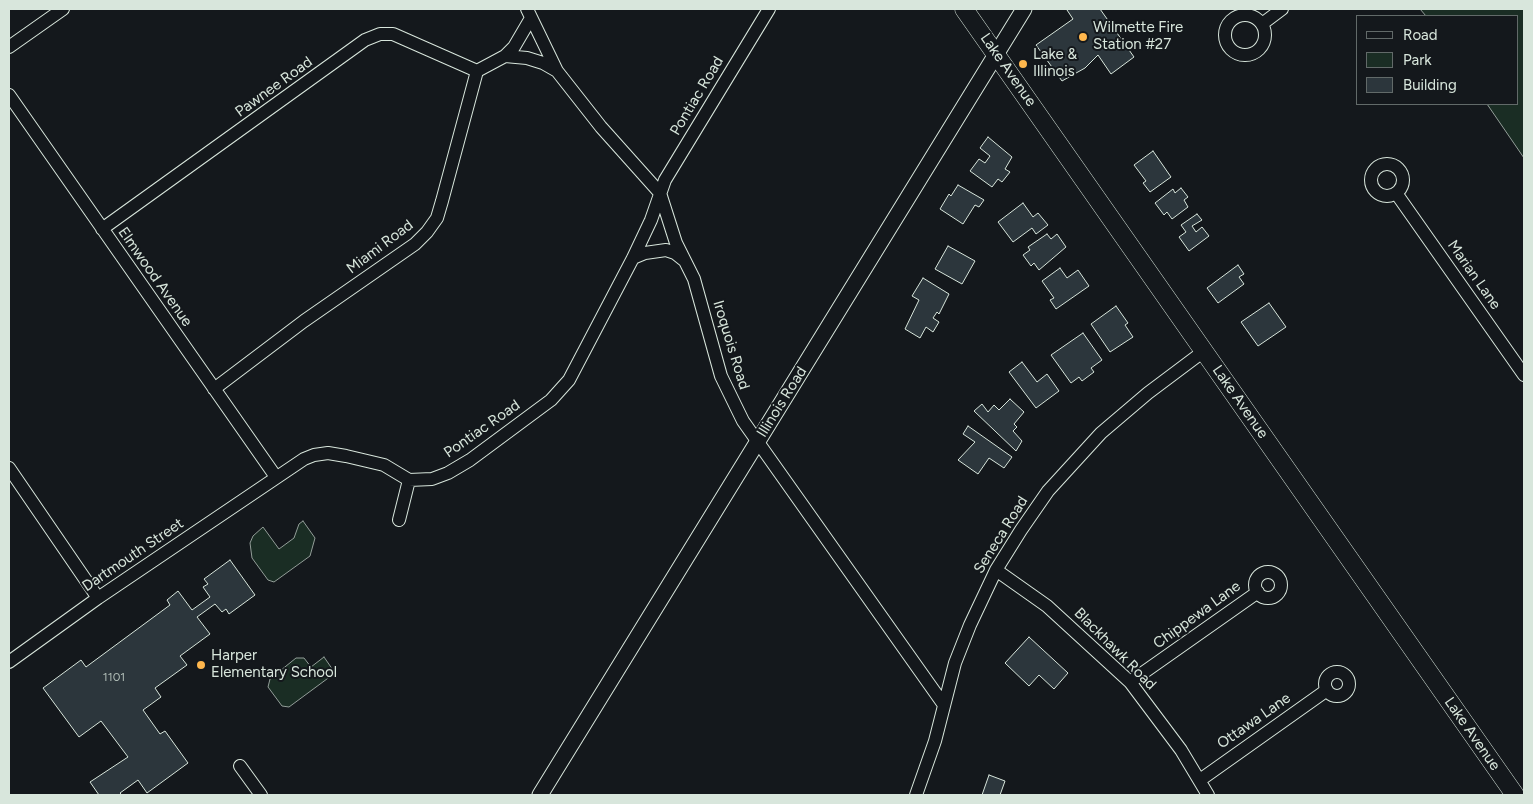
<!DOCTYPE html>
<html>
<head>
<meta charset="utf-8">
<style>
  body { margin:0 }
  #map { position:relative; width:1533px; height:804px; overflow:hidden; background:#14181c; font-family:Figtree,sans-serif }
  canvas { display:block }
  .frame { position:absolute; inset:0; border:10px solid #d8e6dc; pointer-events:none }
  .legend { position:absolute; left:1356px; top:15px; width:162px; height:90px; box-sizing:border-box; background:#14181c; border:1px solid #626a69; margin:0; padding:6px 9px; list-style:none; font-size:15px; color:#d8e6dc }
  .legend li { display:flex; align-items:center; gap:10px; height:25px }
  .legend b { width:25px; border:1px solid #626a69 }
</style>
</head>
<body>
<div id="map">
<canvas width="1533" height="804"></canvas>
<div class="frame"></div>
<ul class="legend">
<li><b style="height:6px;background:#14181c"></b>Road</li>
<li><b style="height:14px;background:#1a2d24"></b>Park</li>
<li><b style="height:14px;background:#2c363c"></b>Building</li>
</ul>
</div>
<script>
const context = document.querySelector('canvas').getContext('2d');
context.lineJoin = 'round';
function fill(path, color) {
  context.fillStyle = color;
  context.fill(path, 'evenodd');
}
function poly(rows) {
  const path = new Path2D();
  for (const r of rows) {
    if (r.length === 3) {
      path.moveTo(r[0] + r[2], r[1]);
      path.arc(r[0], r[1], r[2], 0, 2 * Math.PI);
      continue;
    }
    path.moveTo(r[0], r[1]);
    for (let i = 2; i < r.length; i += 2) path.lineTo(r[i], r[i + 1]);
  }
  return path;
}
function trace(path, color, width, dash) {
  context.strokeStyle = color;
  context.lineWidth = width;
  context.lineCap = dash ? 'butt' : 'round';
  context.setLineDash(dash || []);
  context.stroke(path);
}
function label(font, color, halo, rows, align = 'center') {
  context.font = font + ' Figtree,sans-serif';
  context.lineWidth = 4;
  context.setLineDash([]);
  context.textBaseline = 'middle';
  context.strokeStyle = halo;
  context.fillStyle = color;
  for (const [text, x, y, turn = 0] of rows) {
    context.save();
    context.translate(x, y);
    context.rotate((+turn || 0) * Math.PI / 180);
    context.textAlign = isNaN(turn) ? turn : align;
    if (halo) context.strokeText(text, 0, 0);
    context.fillText(text, 0, 0);
    context.restore();
  }
}
const green = poly([
  [1420,9,1524,9,1524,158,1487,104,1517,104,1517,16,1426,16,1420,9],
  [303,521,315,538,310,556,274,582,268,580,252,558,250,543,253,536,263,527,279,549,294,538,299,524,303,521],
  [324,657,335,673,289,707,282,706,268,687,270,679,296,658,304,658,311,667,324,657]
]);
fill(green, '#1a2d24');
trace(green, '#939e99', 1);
const building = poly([
  [1069,9,1100,9,1134,57,1111,74,1098,55,1085,68,1062,81,1036,45,1073,19,1067,10,1069,9],
  [988,137,1012,157,1005,169,1010,172,1002,182,998,179,992,187,970,171,979,159,985,163,990,156,980,148,988,137],
  [1153,151,1171,177,1150,192,1143,183,1146,181,1134,165,1153,151],
  [958,185,984,200,979,207,975,205,963,224,940,209,949,194,951,196,958,185],
  [1181,188,1188,197,1184,200,1188,207,1172,219,1167,212,1164,215,1155,203,1173,189,1175,193,1181,188],
  [1023,203,1033,217,1038,213,1048,225,1036,234,1032,228,1013,242,998,222,1023,203],
  [1197,214,1202,220,1192,226,1196,232,1202,227,1209,236,1189,251,1179,237,1186,232,1181,225,1197,214],
  [1047,234,1051,239,1057,234,1066,247,1039,270,1034,263,1031,266,1023,255,1030,250,1028,247,1047,234],
  [948,246,975,261,962,284,935,269,948,246],
  [1238,265,1244,274,1239,277,1244,284,1218,303,1207,288,1238,265],
  [1060,268,1067,278,1078,270,1089,286,1056,309,1050,300,1054,298,1042,281,1060,268],
  [923,278,949,294,939,314,937,312,933,318,939,322,933,332,926,327,920,338,905,329,919,300,912,296,923,278],
  [1269,303,1286,327,1258,346,1241,322,1269,303],
  [1116,306,1128,323,1125,325,1133,337,1110,352,1091,324,1116,306],
  [1083,333,1102,360,1091,368,1094,372,1082,381,1079,377,1071,383,1051,355,1083,333],
  [1022,362,1037,382,1047,374,1059,391,1036,408,1009,372,1022,362],
  [1010,399,1024,412,1014,424,1017,427,1013,431,1022,441,1016,451,974,411,982,404,988,412,994,405,999,410,1010,399],
  [968,426,1012,457,1004,468,989,458,978,474,958,460,975,442,963,434,968,426],
  [230,560,255,595,229,614,226,609,222,612,215,604,197,617,210,634,180,656,187,665,155,688,161,697,143,710,160,734,165,731,188,763,147,793,138,780,120,793,122,795,99,795,90,782,128,757,101,721,79,737,43,688,81,660,86,667,170,605,167,600,178,591,192,610,210,597,203,587,208,584,204,579,230,560],
  [1029,637,1068,673,1054,689,1039,675,1029,686,1005,663,1029,637],
  [989,775,1005,781,1000,795,982,795,989,775]
]);
fill(building, '#2c363c');
trace(building, '#d8e6dc', 1);
const minor = poly([
  [527,9,557,71,601,127,660,193,676,243,694,279,721,376,743,421,944,705],
  [1245,35,20],
  [1262,24,1282,9],
  [9,47,63,9],
  [505,56,527,58,543,63,557,71],
  [9,95,276,477],
  [1387,180,16],
  [1396,193,1524,375],
  [102,229,365,40,380,34,393,34,477,71],
  [633,258,645,253,666,250,675,253,685,261],
  [214,389,304,321,415,244,427,232,437,218,442,201,477,71,505,56,514,47,531,18],
  [9,468,98,598],
  [399,520,409,480],
  [996,570,1047,606,1130,682,1181,750,1208,795],
  [1268,585,13],
  [9,662,98,598,304,459,314,455,328,453,346,456,384,465,409,480,432,479,448,473,470,460,551,400,569,380,633,258,651,220,665,180,769,9],
  [1337,684,12],
  [1130,682,1258,592],
  [240,766,261,795],
  [1200,780,1327,690],
  [916,795,935,741,955,663,970,625,996,570,1021,530,1048,491,1101,433,1148,393,1204,351]
]);
const tertiary = poly([
  [540,795,1024,9]
]);
const secondary = poly([
  [964,9,1515,795]
]);
trace(minor, '#d8e6dc', 14);
trace(tertiary, '#d8e6dc', 17);
trace(secondary, '#d8e6dc', 19);
trace(minor, '#14181c', 12);
trace(tertiary, '#14181c', 15);
trace(secondary, '#14181c', 18);
for (const [x, y, r, color] of [
  [1083,37,5,"#ffb74d"],
  [1023,64,5,"#ffb74d"],
  [201,665,5,"#ffb74d"]
]) {
  const dot = new Path2D();
  dot.arc(x, y, r, 0, 2 * Math.PI);
  context.fillStyle = color;
  context.fill(dot);
  trace(dot, '#14181c', 2);
}
label('12px', '#adbab4', null, [
  ["1101",114,677]
]);
label('15px', '#d8e6dc', '#14181c', [
  ["Wilmette Fire",1093,28],
  ["Station #27",1093,45],
  ["Lake &",1033,55],
  ["Illinois",1033,72],
  ["Harper",211,656],
  ["Elementary School",211,673]
], 'left');
label('15px', '#d8e6dc', '#14181c', [
  ["Lake Avenue",1008,70,55],
  ["Pawnee Road",274,87,-36],
  ["Pontiac Road",697,96,-59],
  ["Miami Road",380,247,-37],
  ["Marian Lane",1474,275,55],
  ["Elmwood Avenue",155,277,55],
  ["Iroquois Road",731,345,73],
  ["Illinois Road",782,402,-58],
  ["Lake Avenue",1240,402,55],
  ["Pontiac Road",482,429,-35],
  ["Seneca Road",1001,535,-58],
  ["Dartmouth Street",133,555,-34],
  ["Chippewa Lane",1197,615,-36],
  ["Blackhawk Road",1115,649,45],
  ["Ottawa Lane",1254,721,-35],
  ["Lake Avenue",1472,734,55]
]);
</script>
</body>
</html>
